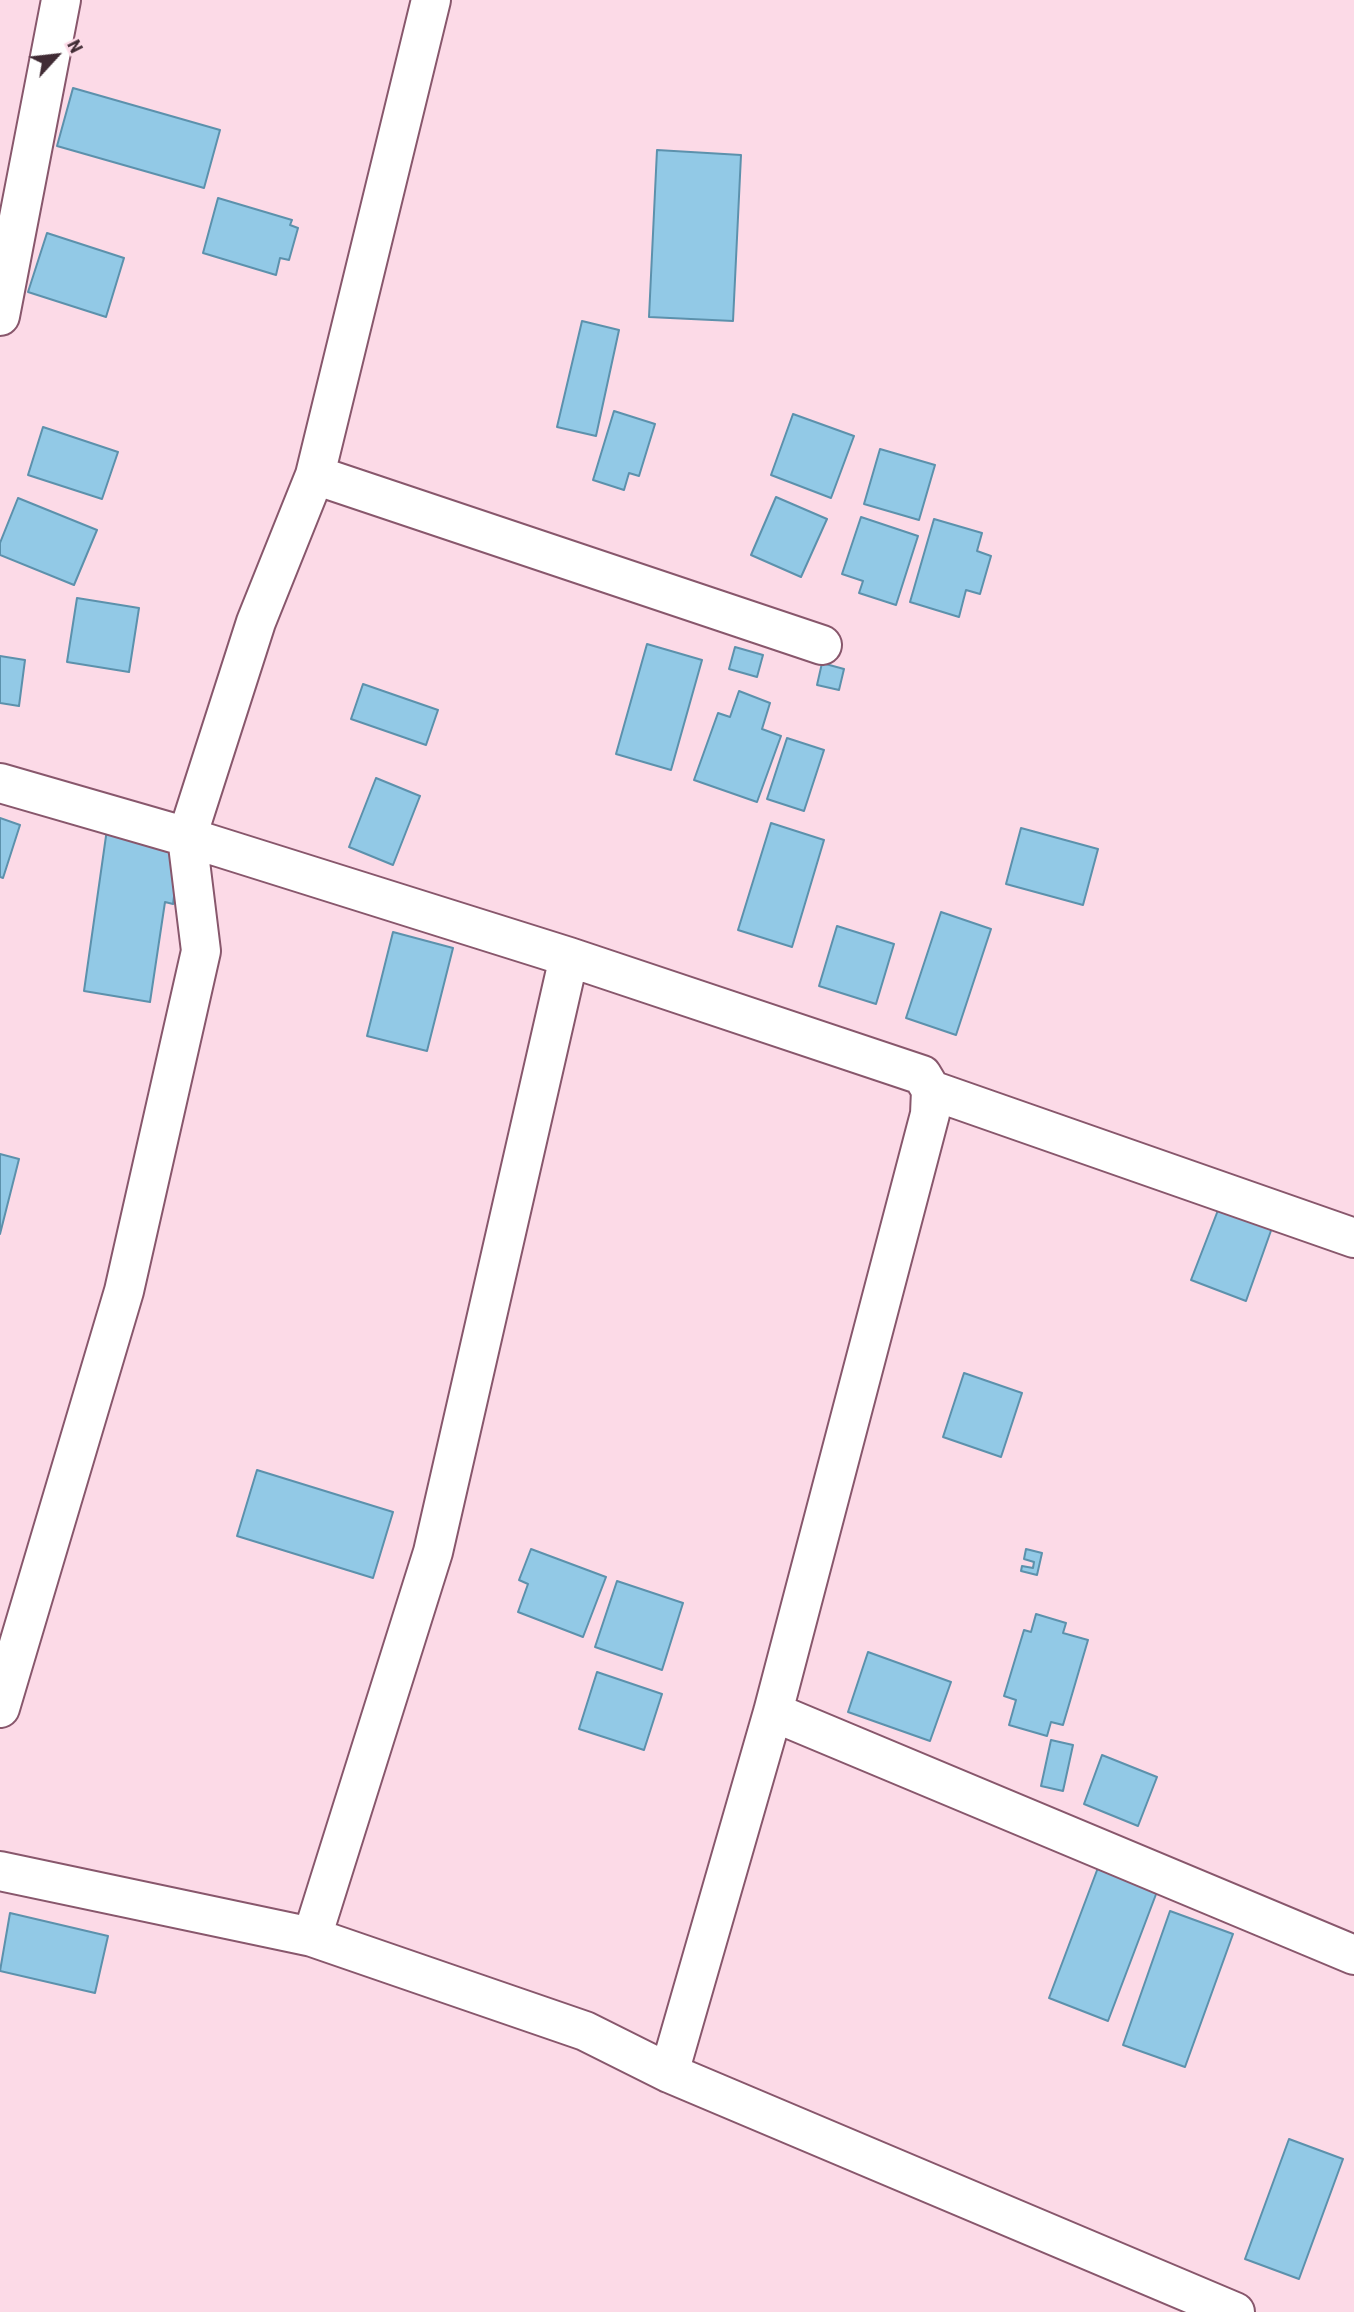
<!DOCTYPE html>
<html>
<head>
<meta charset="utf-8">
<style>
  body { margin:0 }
  #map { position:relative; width:1354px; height:2312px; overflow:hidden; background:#fcdae7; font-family:"Roboto Condensed",sans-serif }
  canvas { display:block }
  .north { position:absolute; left:21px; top:21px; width:70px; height:70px; -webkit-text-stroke:5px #fcdae7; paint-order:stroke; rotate:63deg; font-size:19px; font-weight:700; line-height:28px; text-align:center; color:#402b34 }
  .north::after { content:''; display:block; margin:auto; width:24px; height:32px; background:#402b34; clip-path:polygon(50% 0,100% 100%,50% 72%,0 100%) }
</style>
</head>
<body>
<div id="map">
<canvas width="1354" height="2312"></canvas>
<div class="north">N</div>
</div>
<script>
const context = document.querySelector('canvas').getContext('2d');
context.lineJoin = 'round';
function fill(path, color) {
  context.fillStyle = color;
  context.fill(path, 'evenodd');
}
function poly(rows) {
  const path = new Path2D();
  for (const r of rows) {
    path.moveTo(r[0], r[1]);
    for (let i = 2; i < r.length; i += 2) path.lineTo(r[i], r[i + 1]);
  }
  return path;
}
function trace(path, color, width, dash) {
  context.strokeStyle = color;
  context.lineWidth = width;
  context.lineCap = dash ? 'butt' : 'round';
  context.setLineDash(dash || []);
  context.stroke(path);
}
const building = poly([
  [73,88,220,130,204,188,57,146,73,88],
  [657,150,741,155,733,321,649,317,657,150],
  [218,198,292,220,290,225,298,228,289,260,280,258,276,275,203,253,218,198],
  [47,233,124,258,106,317,28,292,47,233],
  [582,321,619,330,596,436,557,427,582,321],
  [614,411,655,424,639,476,629,473,624,490,593,480,614,411],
  [793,414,854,436,831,498,771,475,793,414],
  [43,427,118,452,102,499,28,475,43,427],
  [880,449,935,465,919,520,864,504,880,449],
  [776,497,827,519,801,577,751,555,776,497],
  [18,498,97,530,74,585,0,555,0,543,18,498],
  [861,517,918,536,896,605,859,593,863,581,842,574,861,517],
  [934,519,982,533,977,551,991,556,980,594,966,590,959,617,910,602,934,519],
  [77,598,139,608,129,672,67,662,77,598],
  [647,644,702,660,671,770,616,754,647,644],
  [735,647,763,655,757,677,729,669,735,647],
  [0,656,25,660,19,706,0,703,0,656],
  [822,663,844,669,839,690,817,685,822,663],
  [363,684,438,710,426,745,351,719,363,684],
  [739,691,770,703,762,729,781,736,757,802,694,780,718,713,730,717,739,691],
  [787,738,824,750,804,811,767,799,787,738],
  [376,778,420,796,393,865,349,847,376,778],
  [0,818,20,825,3,878,0,877,0,818],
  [771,823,824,840,792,947,738,930,771,823],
  [1021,828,1098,849,1083,905,1006,884,1021,828],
  [107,829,182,840,173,904,165,902,150,1002,84,991,107,829],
  [941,912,991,929,956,1035,906,1018,941,912],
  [837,926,894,944,876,1004,819,986,837,926],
  [393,932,453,948,427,1051,367,1036,393,932],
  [0,1154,19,1159,0,1234,0,1154],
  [1220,1205,1273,1225,1246,1301,1191,1280,1220,1205],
  [964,1373,1022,1393,1001,1457,943,1437,964,1373],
  [257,1470,393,1512,373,1578,237,1536,257,1470],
  [531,1549,606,1577,583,1637,518,1612,528,1584,519,1580,531,1549],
  [1026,1549,1042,1553,1037,1575,1021,1571,1022,1566,1033,1568,1034,1562,1024,1559,1026,1549],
  [617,1581,683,1603,662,1670,595,1647,617,1581],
  [1036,1614,1066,1623,1063,1633,1088,1640,1063,1725,1051,1722,1047,1736,1009,1725,1016,1700,1004,1696,1024,1630,1031,1632,1036,1614],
  [868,1652,951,1682,930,1741,848,1712,868,1652],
  [597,1672,662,1694,644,1750,579,1729,597,1672],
  [1051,1740,1073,1745,1063,1791,1041,1786,1051,1740],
  [1102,1755,1157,1777,1138,1826,1084,1804,1102,1755],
  [1099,1865,1158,1889,1108,2021,1049,1998,1099,1865],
  [1170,1911,1233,1934,1185,2067,1123,2045,1170,1911],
  [10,1913,108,1936,95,1993,0,1971,10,1913],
  [1289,2139,1343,2159,1299,2279,1245,2259,1289,2139]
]);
fill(building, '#92c9e6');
trace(building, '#5c91ac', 2);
const street = poly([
  [0,316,61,0],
  [315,475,822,645],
  [0,783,187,837,569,957,922,1075,931,1090,930,1114,773,1712,669,2073],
  [931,1090,1354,1238],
  [0,1708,124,1291,201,951,187,837,256,622,315,475,431,0],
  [773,1712,1354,1955],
  [0,1871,312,1937,585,2031,669,2073,1235,2312],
  [312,1937,433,1552,569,957]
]);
trace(street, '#88576c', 42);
trace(street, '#fff', 38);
</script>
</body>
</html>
